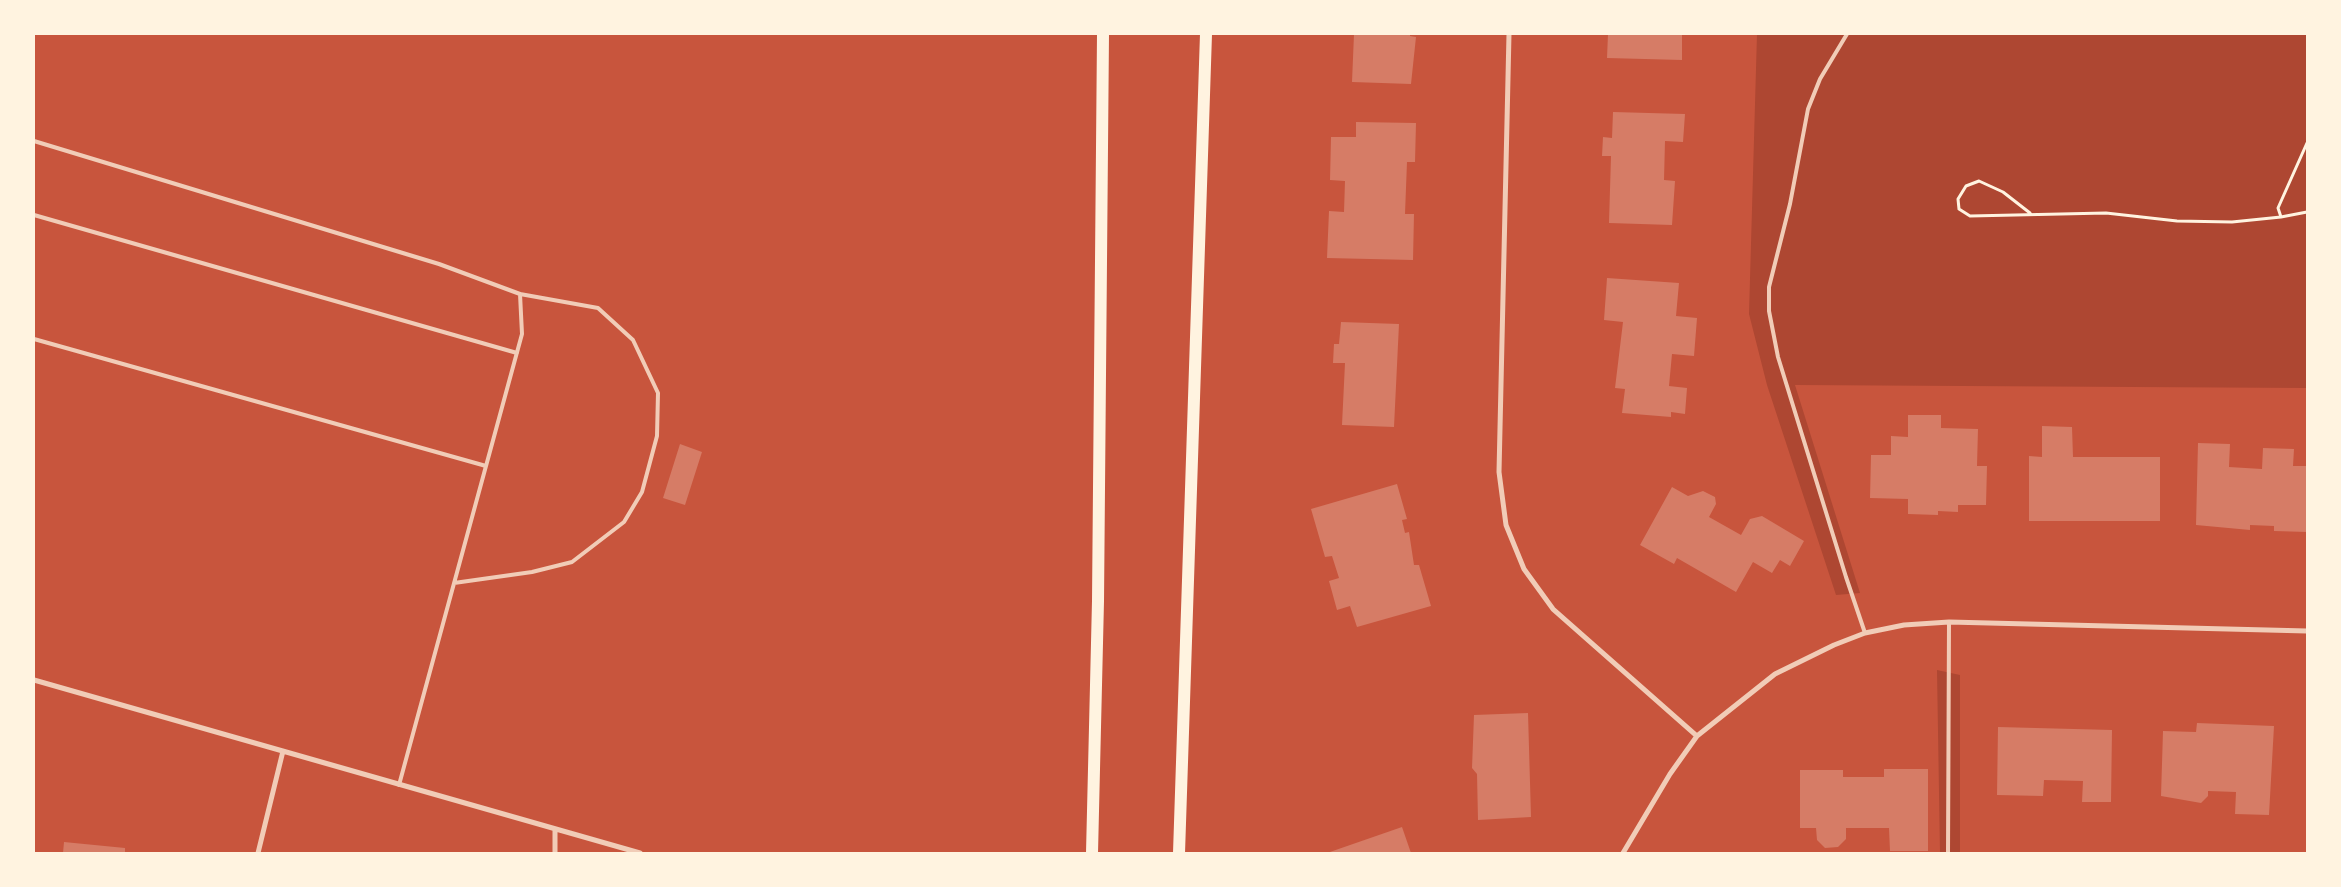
<!DOCTYPE html>
<html>
<head>
<meta charset="utf-8">
<style>
  body { margin:0 }
  #map { position:relative; width:2341px; height:887px; overflow:hidden; background:#c8553d; font-family:"Exo 2",sans-serif }
  canvas { display:block }
  .frame { position:absolute; inset:0; border:35px solid #fff3e0; pointer-events:none }
</style>
</head>
<body>
<div id="map">
<canvas width="2341" height="887"></canvas>
<div class="frame"></div>
</div>
<script>
const context = document.querySelector('canvas').getContext('2d');
context.lineJoin = 'round';
function fill(path, color) {
  context.fillStyle = color;
  context.fill(path, 'evenodd');
}
function poly(rows) {
  const path = new Path2D();
  for (const r of rows) {
    path.moveTo(r[0], r[1]);
    for (let i = 2; i < r.length; i += 2) path.lineTo(r[i], r[i + 1]);
  }
  return path;
}
function trace(path, color, width, dash) {
  context.strokeStyle = color;
  context.lineWidth = width;
  context.lineCap = dash ? 'butt' : 'round';
  context.setLineDash(dash || []);
  context.stroke(path);
}
fill(poly([
  [1757,34,2307,34,2307,388,1795,385,1860,593,1836,595,1767,385,1749,314],
  [1937,670,1960,675,1960,853,1940,853]
]), '#ae4732');
fill(poly([
  [1354,34,1410,34,1410,36,1416,37,1411,84,1352,82],
  [1608,34,1682,34,1682,60,1607,58],
  [1613,112,1685,114,1683,142,1665,141,1664,180,1675,181,1672,225,1609,223,1611,156,1602,156,1603,137,1612,138],
  [1356,122,1416,123,1415,162,1407,162,1405,214,1414,214,1413,260,1327,258,1329,211,1344,212,1345,181,1330,180,1331,137,1356,137],
  [1607,278,1679,283,1676,316,1697,318,1694,356,1672,354,1669,386,1687,388,1685,414,1671,412,1671,417,1622,413,1625,389,1615,388,1623,322,1604,320],
  [1341,322,1399,324,1394,427,1342,425,1345,363,1333,363,1334,344,1339,344],
  [1908,415,1941,415,1941,428,1978,429,1977,466,1987,466,1986,505,1958,505,1958,512,1938,511,1938,515,1908,514,1908,499,1870,498,1871,455,1891,455,1891,436,1908,437],
  [2042,426,2072,427,2073,457,2160,457,2160,521,2029,521,2029,456,2042,457],
  [2198,443,2230,444,2229,467,2262,469,2263,448,2294,449,2293,466,2307,466,2307,532,2274,531,2274,526,2250,525,2250,530,2196,525],
  [680,444,702,452,685,505,663,498],
  [1397,484,1407,519,1402,520,1405,533,1409,532,1414,565,1419,565,1431,606,1357,627,1350,606,1337,610,1329,581,1339,578,1332,556,1325,557,1311,509],
  [1672,487,1688,496,1703,491,1715,497,1716,504,1709,517,1741,535,1750,519,1762,516,1804,541,1790,566,1780,560,1772,573,1753,562,1736,592,1677,558,1674,564,1640,545],
  [1528,713,1531,817,1478,820,1477,774,1472,768,1474,715],
  [2197,723,2274,726,2269,815,2235,814,2236,792,2208,791,2208,796,2201,803,2161,796,2163,731,2196,732],
  [1998,727,2112,730,2111,802,2082,802,2083,781,2044,780,2043,796,1997,795],
  [1884,769,1928,769,1928,851,1890,851,1889,828,1846,828,1846,839,1838,847,1825,848,1817,840,1816,828,1800,828,1800,770,1843,770,1843,777,1884,777],
  [1402,827,1411,853,1327,853],
  [64,842,125,848,125,853,63,853]
]), '#d67c66');
trace(poly([
  [2307,143,2278,208,2281,217,2307,212],
  [2030,213,2003,192,1979,181,1966,186,1958,199,1959,209,1970,216,2106,213,2177,221,2232,222,2281,217]
]), '#fff3e0', 3);
trace(poly([
  [1847,34,1820,79,1808,109,1790,204,1769,287,1769,311,1778,357,1846,577,1865,633],
  [34,141,439,264,520,294,522,334,399,785],
  [34,215,517,353],
  [34,339,486,466],
  [454,583,532,572,572,562,624,522,642,492,657,436,658,393,633,340,598,308,520,294],
  [1948,853,1949,622]
]), '#f1ccb7', 4);
trace(poly([
  [1509,34,1499,472,1506,525,1524,569,1553,609,1697,736],
  [34,680,640,853],
  [555,829,555,853],
  [258,853,283,751],
  [1623,853,1670,774,1697,736,1775,674,1834,645,1865,633,1904,625,1949,622,2307,631]
]), '#f1ccb7', 5);
trace(poly([
  [1092,853,1098,601,1103,34],
  [1179,853,1206,34]
]), '#fff3e0', 12);
</script>
</body>
</html>
